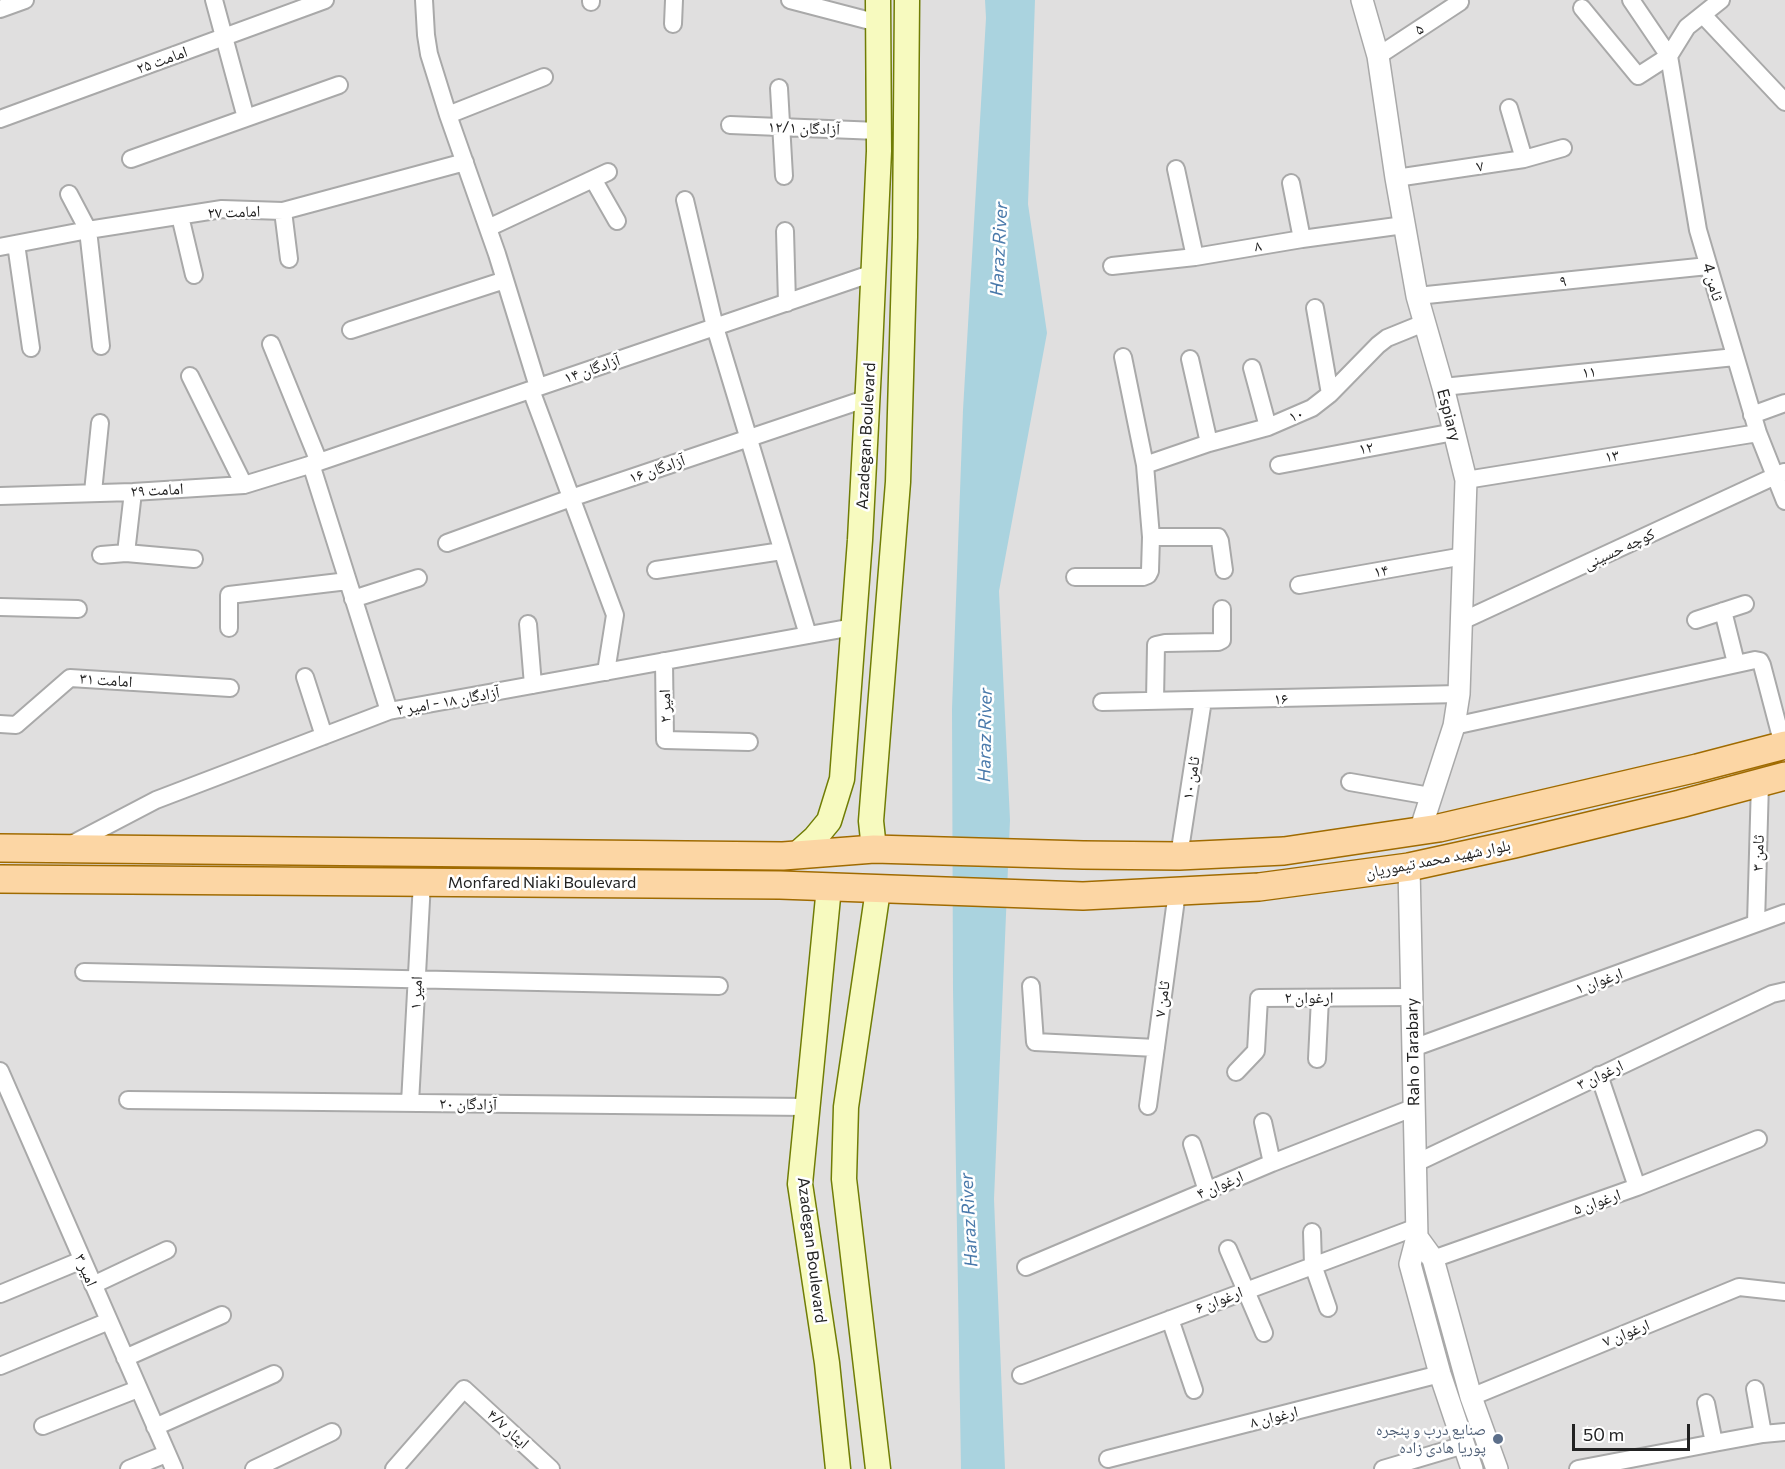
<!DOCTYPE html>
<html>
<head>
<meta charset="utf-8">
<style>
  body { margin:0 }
  #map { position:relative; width:1785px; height:1469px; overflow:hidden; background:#f2efe9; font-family:Commissioner,sans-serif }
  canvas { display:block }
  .scale { position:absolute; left:1572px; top:1424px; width:118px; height:27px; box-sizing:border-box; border:3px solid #222; border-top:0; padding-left:8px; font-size:18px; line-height:21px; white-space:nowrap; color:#222; -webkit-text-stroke:4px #fff; paint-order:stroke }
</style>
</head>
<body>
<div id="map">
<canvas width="1785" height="1469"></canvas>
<div class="scale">50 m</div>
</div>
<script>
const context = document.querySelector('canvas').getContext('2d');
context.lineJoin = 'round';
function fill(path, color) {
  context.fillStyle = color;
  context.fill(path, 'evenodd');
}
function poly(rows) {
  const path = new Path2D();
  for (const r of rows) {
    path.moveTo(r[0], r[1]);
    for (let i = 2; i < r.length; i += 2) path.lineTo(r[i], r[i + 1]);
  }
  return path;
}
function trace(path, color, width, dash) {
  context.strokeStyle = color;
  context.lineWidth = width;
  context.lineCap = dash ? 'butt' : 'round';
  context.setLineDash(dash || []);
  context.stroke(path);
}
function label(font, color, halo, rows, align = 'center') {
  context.font = font + ' Commissioner,"Noto Naskh Arabic",sans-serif';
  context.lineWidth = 5;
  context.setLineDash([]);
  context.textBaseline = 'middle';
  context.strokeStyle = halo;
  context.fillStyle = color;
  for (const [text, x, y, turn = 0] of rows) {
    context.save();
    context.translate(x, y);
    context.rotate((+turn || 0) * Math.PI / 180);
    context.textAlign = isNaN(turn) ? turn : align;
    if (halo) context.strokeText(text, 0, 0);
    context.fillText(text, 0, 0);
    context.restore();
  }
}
fill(poly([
  [0,0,1785,0,1785,1469,0,1469]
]), '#e0dfdf');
fill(poly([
  [985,0,1035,0,1028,204,1047,333,999,591,1010,820,994,1199,1005,1469,961,1469,953,990,952,709,963,410,986,18]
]), '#aad3df');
const minor = poly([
  [214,0,246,118],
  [424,0,426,35,429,54,448,115,497,254,538,387],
  [591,0,591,2],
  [790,0,878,23],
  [1631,0,1669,56,1698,230,1758,433,1785,501],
  [1582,8,1638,76,1669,56,1687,27,1721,0],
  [0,9,25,0],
  [1703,15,1785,102],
  [673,24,674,0],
  [1378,56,1460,2],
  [779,88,784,176],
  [1509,108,1524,159],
  [448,115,544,77],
  [0,119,325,0],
  [730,125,878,131],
  [131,159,339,85],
  [1176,169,1195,257],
  [1396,178,1524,159,1563,148],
  [593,179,617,221],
  [1291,183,1302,239],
  [69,194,88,230,101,346],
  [685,200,715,327,808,635],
  [283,211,289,259],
  [180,216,194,275],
  [488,228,608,172],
  [785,231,787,303],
  [16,244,31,348],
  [0,247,88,230,222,209,283,211,465,162],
  [1112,266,1195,257,1302,239,1404,225],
  [1417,296,1708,266],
  [1315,308,1330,394],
  [351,330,505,280],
  [271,344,319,462],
  [1123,357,1145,465,1151,537,1218,537,1220,541,1224,570],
  [1190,359,1209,443],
  [1252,368,1268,427],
  [190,376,244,485],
  [1443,387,1735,357],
  [531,390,615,615,606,672],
  [1752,415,1785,403],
  [311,464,389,711],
  [1145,465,1209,443,1268,427,1312,408,1330,394,1378,345,1387,338,1424,323],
  [1279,465,1454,432],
  [1466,480,1758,433],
  [93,492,100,423],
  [0,496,133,492,244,485,319,462,873,273],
  [447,543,571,498,868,398],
  [126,553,133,492],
  [101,555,126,553,194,559],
  [656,570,782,551],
  [1075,577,1143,577,1148,575,1150,571,1151,537],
  [1299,585,1464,556],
  [353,599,418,578],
  [0,607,78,609],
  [1723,611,1736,663],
  [1696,620,1745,604],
  [1462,621,1784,472],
  [528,624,533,685],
  [229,628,229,595,348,581],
  [664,661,665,740,749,742],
  [305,677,324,736],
  [1155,701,1156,645,1165,643,1218,642,1222,640,1222,609],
  [1102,702,1459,694],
  [0,724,16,725,70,678,230,688],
  [1454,726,1755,660,1760,661,1762,665,1783,745],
  [1350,782,1430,796],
  [70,845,156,800,389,711,853,627],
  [1179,856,1203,700],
  [1756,923,1760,783],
  [84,972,719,986],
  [1031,986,1035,1042,1156,1048],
  [1413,1048,1785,913],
  [1317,1059,1320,998],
  [0,1071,174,1469],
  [1236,1072,1256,1051,1259,998,1412,997],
  [1599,1075,1637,1187],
  [128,1100,807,1107],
  [410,1103,422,882],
  [1148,1106,1177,892],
  [1263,1122,1272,1163],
  [1192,1144,1207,1191],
  [1416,1163,1772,994,1785,991],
  [1312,1232,1313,1265,1328,1308],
  [1228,1249,1264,1333],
  [1433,1259,1637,1187,1758,1139],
  [1026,1267,1272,1163,1415,1107],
  [93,1285,167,1250],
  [0,1294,82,1260],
  [1170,1319,1194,1390],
  [125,1358,222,1315],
  [0,1366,109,1321],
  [1021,1375,1417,1227],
  [1755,1389,1763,1434],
  [1471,1397,1739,1287,1785,1292],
  [1706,1403,1714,1443],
  [43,1426,138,1389],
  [155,1427,274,1374],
  [1108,1459,1440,1374],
  [129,1469,166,1454],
  [254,1469,332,1432],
  [394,1469,464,1389,551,1469],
  [1383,1469,1464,1445],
  [1578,1469,1714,1443,1763,1434,1785,1432]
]);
const tertiary = poly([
  [1362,0,1378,56,1396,178,1417,296,1443,387,1466,480,1459,694,1454,726,1420,831],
  [1409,867,1417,1237,1410,1264,1440,1374,1472,1469],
  [1417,1237,1433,1259,1471,1397,1497,1469]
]);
const secondary = poly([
  [874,849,871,821,898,482,905,237,907,0],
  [796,855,815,838,829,821,842,779,860,540,870,349,879,151,878,0],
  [829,887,800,1184,827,1363,838,1469],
  [878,1469,844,1179,846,1107,878,890]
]);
const primary = poly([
  [0,848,783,856,874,849,1083,855,1179,856,1284,851,1439,828,1697,768,1785,745],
  [0,879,780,885,1083,896,1259,887,1409,867,1514,844,1680,804,1785,776]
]);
trace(minor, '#a9a9a9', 20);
trace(tertiary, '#a9a9a9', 24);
trace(secondary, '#707d05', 27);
trace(primary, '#a06b00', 30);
trace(minor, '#fff', 16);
trace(tertiary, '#fff', 21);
trace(secondary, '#f7fabf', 24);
trace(primary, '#fcd6a4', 27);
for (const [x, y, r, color] of [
  [1498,1439,6,"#5c6f8a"]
]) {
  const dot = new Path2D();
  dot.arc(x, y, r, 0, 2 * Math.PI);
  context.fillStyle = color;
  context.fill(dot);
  trace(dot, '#fff', 2);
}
label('16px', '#222', '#fff', [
  ["۵",1419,29,-34],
  ["امامت ۲۵",162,60,-20],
  ["آزادگان ۱۲/۱",804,128,2],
  ["۷",1480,166,-9],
  ["امامت ۲۷",234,212,-2],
  ["۸",1258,246,-9],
  ["۹",1563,281,-6],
  ["ثامن 4",1713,282,74],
  ["آزادگان ۱۴",592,369,-19],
  ["۱۱",1589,372,-6],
  ["۱۰",1296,415,-23],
  ["Espiary",1449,415,75],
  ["Azadegan Boulevard",866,436,-87],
  ["۱۲",1366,448,-10],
  ["۱۳",1612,456,-9],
  ["آزادگان ۱۶",657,469,-19],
  ["امامت ۲۹",157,490,-3],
  ["کوچه حسینی",1619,549,-25],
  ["۱۴",1381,571,-10],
  ["امامت ۳۱",106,680,4],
  ["۱۶",1281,699,-1],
  ["آزادگان ۱۸ - امیر ۲",448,701,-10],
  ["امیر ۲",665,706,-91],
  ["ثامن ۱۰",1191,778,-81],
  ["ثامن ۳",1758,853,-88],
  ["بلوار شهید محمد تیموریان",1438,859,-11],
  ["Monfared Niaki Boulevard",542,883],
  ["ارغوان ۱",1599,981,-20],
  ["امیر ۱",416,993,-87],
  ["ارغوان ۲",1309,998],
  ["ثامن ۷",1162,999,-82],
  ["Rah o Tarabary",1413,1052,-91],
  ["ارغوان ۳",1600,1075,-25],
  ["آزادگان ۲۰",468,1104,1],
  ["ارغوان ۴",1220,1185,-23],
  ["ارغوان ۵",1597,1202,-19],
  ["Azadegan Boulevard",812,1250,83],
  ["امیر ۳",86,1270,67],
  ["ارغوان ۶",1219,1300,-21],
  ["ارغوان ۷",1626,1333,-22],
  ["ارغوان ۸",1274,1417,-14],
  ["ایثار ۴/۷",508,1429,42]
]);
label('16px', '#4e5e75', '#fff', [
  ["صنایع درب و پنجره",1486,1430],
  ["پوریا هادی زاده",1486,1448]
], 'right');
label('italic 18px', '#4a7aab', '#fff', [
  ["Haraz River",999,249,-87],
  ["Haraz River",985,735,-89],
  ["Haraz River",969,1220,-93]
]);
</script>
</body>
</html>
